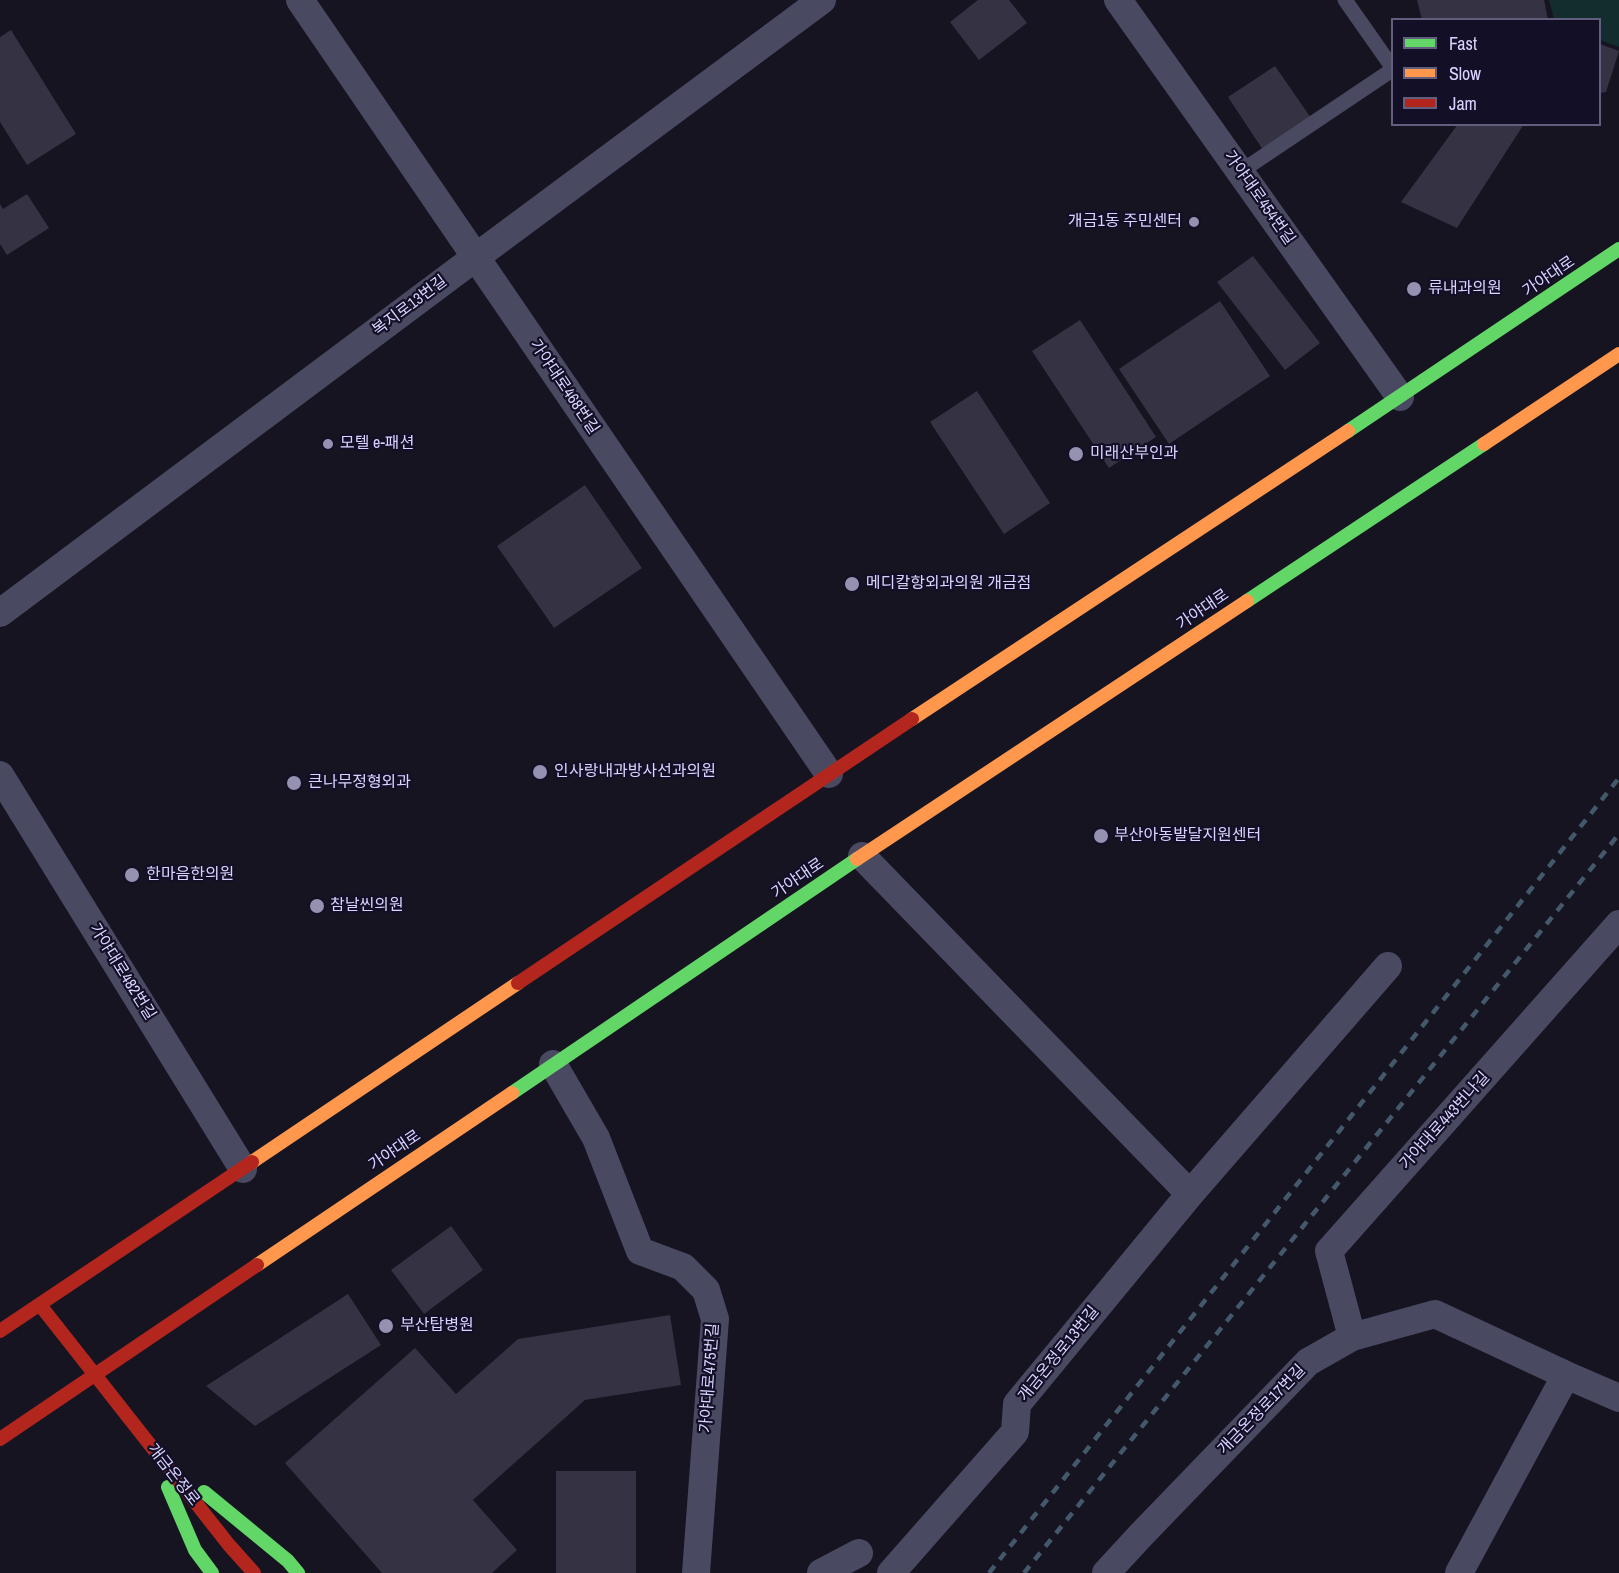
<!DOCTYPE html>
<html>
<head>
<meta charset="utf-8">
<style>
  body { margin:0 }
  #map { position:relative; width:1619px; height:1573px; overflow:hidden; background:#161421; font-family:"Archivo Narrow",sans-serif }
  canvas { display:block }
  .legend { position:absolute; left:1391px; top:18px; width:210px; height:108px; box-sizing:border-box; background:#130f26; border:2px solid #625e7d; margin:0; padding:8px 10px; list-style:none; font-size:18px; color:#d9d4ff }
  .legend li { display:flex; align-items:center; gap:12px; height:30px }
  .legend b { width:30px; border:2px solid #625e7d }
</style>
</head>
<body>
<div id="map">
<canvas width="1619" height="1573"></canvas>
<ul class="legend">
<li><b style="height:8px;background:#63d668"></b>Fast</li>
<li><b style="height:8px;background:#ff974d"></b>Slow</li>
<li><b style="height:8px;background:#b3261e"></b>Jam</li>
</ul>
</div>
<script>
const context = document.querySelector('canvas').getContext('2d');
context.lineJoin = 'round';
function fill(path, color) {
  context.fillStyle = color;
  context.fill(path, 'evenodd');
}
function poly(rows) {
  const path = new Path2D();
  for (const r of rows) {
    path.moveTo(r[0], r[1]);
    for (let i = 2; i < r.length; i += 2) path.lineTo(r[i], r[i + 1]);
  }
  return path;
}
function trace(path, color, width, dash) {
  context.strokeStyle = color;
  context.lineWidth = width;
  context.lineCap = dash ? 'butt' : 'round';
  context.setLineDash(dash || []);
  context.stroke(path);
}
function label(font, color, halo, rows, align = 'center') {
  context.font = font + ' "Archivo Narrow","Noto Sans KR",sans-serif';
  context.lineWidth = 4.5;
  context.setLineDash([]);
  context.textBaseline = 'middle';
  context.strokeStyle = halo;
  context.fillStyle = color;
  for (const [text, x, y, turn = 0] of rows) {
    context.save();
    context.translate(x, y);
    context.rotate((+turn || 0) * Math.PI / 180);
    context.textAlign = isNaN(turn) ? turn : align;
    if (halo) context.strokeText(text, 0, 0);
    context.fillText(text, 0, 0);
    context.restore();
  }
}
fill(poly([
  [1549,0,1619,0,1619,47,1600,40,1600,20,1554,19]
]), '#132c2d');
fill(poly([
  [978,0,1009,0,1027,23,979,60,950,22],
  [1417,0,1544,0,1548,20,1422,20],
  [11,30,76,134,27,165,0,122,0,37],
  [1600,44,1619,51,1606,92,1600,93],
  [1275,66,1311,118,1263,150,1228,97],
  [1458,124,1524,124,1457,228,1401,202],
  [27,194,49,228,7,255,0,244,0,204,3,209],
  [1253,256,1320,343,1285,370,1217,282],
  [1220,301,1270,376,1169,444,1119,369],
  [1080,320,1156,437,1109,468,1032,351],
  [977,391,1050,503,1004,534,930,422],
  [585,485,642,568,554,628,497,546],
  [451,1226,483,1270,424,1314,391,1270],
  [348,1294,381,1345,255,1426,206,1386],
  [670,1315,681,1385,585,1400,473,1500,517,1550,492,1573,382,1573,285,1463,415,1348,456,1394,518,1339],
  [556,1471,636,1471,636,1573,556,1573]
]), '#343243');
trace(poly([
  [1345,0,1392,67],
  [1240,172,1392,70]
]), '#4a4962', 15);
trace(poly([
  [300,0,829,774],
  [1118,0,1400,397],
  [0,613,476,257,822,0],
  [0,775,243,1169],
  [862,856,1190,1194],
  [553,1064,596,1138,640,1251,683,1267,706,1290,715,1319,696,1573],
  [1352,1337,1329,1251,1619,924],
  [821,1573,859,1553],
  [891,1573,1015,1432,1017,1404,1190,1194,1388,966],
  [1106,1573,1141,1535,1308,1362,1352,1337,1435,1314,1566,1375,1619,1398],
  [1459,1573,1566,1375]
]), '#4a4962', 28);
trace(poly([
  [1348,431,1619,249],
  [1247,601,1484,444],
  [512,1093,857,859],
  [168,1487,195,1550,212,1573],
  [204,1492,288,1561,298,1573]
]), '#63d668', 14);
trace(poly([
  [1484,444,1619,354],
  [912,719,1348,431],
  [857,859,1247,601],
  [252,1162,518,983],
  [257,1265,512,1093]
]), '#ff974d', 14);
trace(poly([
  [518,983,912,719],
  [40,1305,229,1545,254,1573],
  [0,1331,252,1162],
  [0,1439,257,1265]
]), '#b3261e', 14);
trace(poly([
  [989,1573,1619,778],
  [1024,1573,1619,834]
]), '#43596b', 4.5, [9, 8]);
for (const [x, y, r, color] of [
  [1194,222,6,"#9591b1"],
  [1414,289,8,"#9591b1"],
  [328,444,6,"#9591b1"],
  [1076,454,8,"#9591b1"],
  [852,584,8,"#9591b1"],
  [540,772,8,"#9591b1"],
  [294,783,8,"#9591b1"],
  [1101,836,8,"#9591b1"],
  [132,875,8,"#9591b1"],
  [317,906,8,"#9591b1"],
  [386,1326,8,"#9591b1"]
]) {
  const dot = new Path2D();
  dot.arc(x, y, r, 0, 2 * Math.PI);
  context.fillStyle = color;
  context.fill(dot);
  trace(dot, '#130f26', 2);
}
label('16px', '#d9d4ff', '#130f26', [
  ["가야대로454번길",1259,198,55],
  ["가야대로",1549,277,-34],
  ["복지로13번길",410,306,-37],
  ["가야대로468번길",564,387,56],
  ["가야대로",1203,610,-34],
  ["가야대로",798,879,-34],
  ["가야대로482번길",122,972,58],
  ["가야대로443번나길",1445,1121,-48],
  ["가야대로",395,1151,-34],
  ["개금온정로13번길",1059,1354,-51],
  ["가야대로475번길",710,1378,-86],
  ["개금온정로17번길",1262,1410,-46],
  ["개금온정로",173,1475,52]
]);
label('16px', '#d9d4ff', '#130f26', [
  ["개금1동 주민센터",1182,222,"right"],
  ["류내과의원",1428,289],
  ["모텔 e-패션",340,444],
  ["미래산부인과",1090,454],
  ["메디칼항외과의원 개금점",866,584],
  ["인사랑내과방사선과의원",554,772],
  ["큰나무정형외과",308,783],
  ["부산아동발달지원센터",1114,836],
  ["한마음한의원",146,875],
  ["참날씬의원",330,906],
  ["부산탑병원",400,1326]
], 'left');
</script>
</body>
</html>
